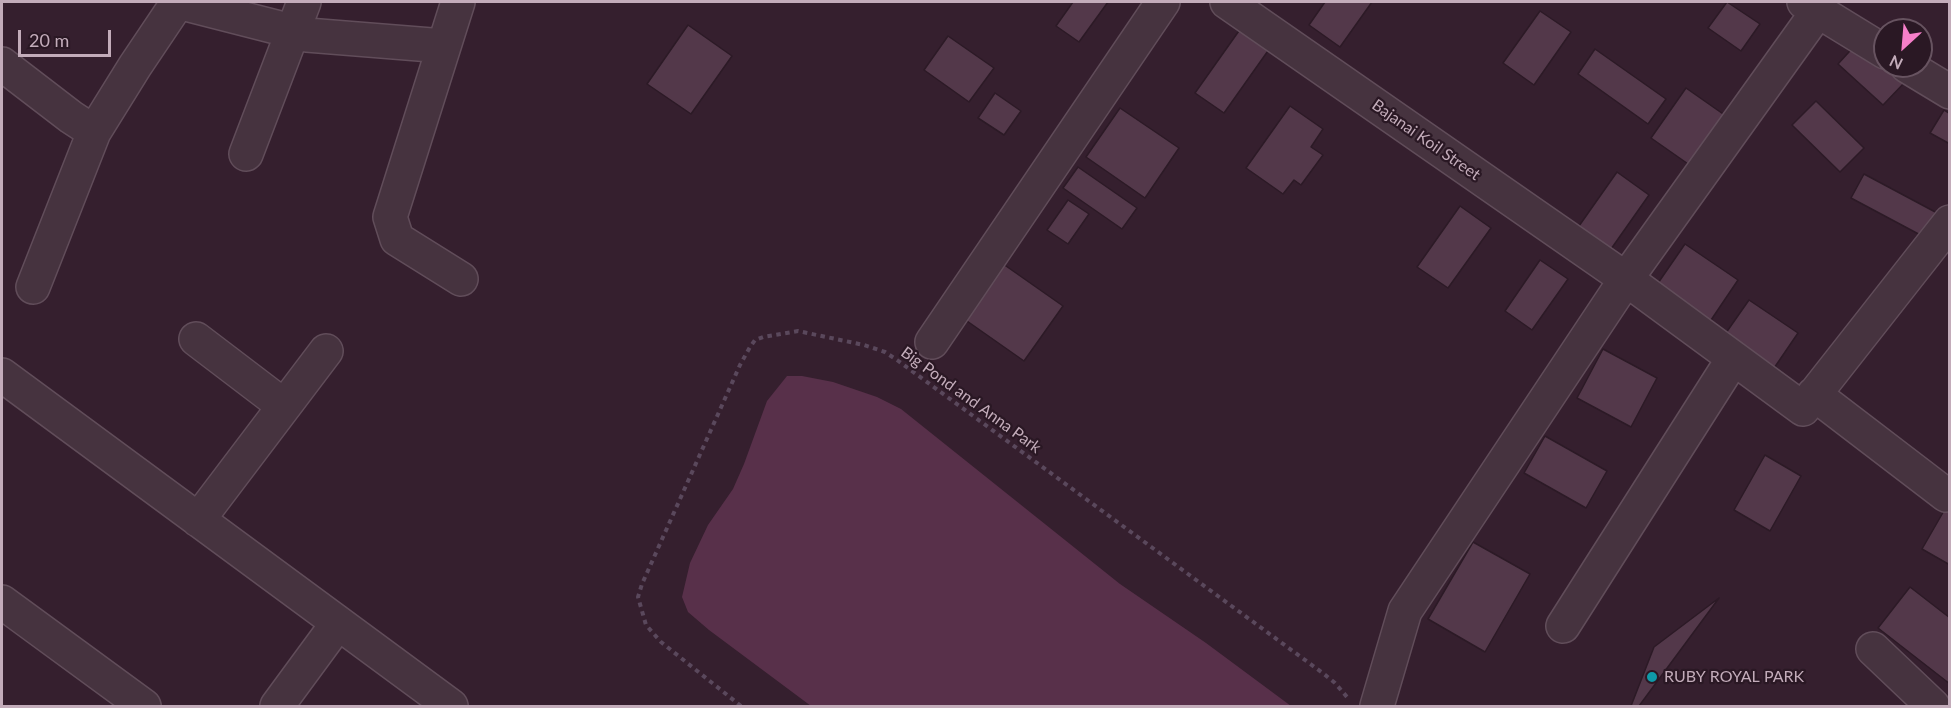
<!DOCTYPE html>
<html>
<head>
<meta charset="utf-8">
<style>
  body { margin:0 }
  #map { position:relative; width:1951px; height:708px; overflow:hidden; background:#351f2e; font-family:Lato,sans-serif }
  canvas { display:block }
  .frame { position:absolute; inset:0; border:3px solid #c3acba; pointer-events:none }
  .north { position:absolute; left:1873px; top:18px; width:60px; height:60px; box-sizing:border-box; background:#2a1824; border:2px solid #675360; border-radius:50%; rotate:206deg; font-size:16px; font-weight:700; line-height:24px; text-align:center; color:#c3acba }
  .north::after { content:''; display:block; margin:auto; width:21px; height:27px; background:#f67fc9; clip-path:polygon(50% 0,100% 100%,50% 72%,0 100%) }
  .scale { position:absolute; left:18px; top:30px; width:93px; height:27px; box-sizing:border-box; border:3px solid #c3acba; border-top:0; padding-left:8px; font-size:18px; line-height:21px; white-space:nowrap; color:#c3acba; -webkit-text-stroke:4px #2a1824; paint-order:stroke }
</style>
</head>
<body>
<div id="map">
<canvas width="1951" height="708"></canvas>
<div class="frame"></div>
<div class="north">N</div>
<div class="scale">20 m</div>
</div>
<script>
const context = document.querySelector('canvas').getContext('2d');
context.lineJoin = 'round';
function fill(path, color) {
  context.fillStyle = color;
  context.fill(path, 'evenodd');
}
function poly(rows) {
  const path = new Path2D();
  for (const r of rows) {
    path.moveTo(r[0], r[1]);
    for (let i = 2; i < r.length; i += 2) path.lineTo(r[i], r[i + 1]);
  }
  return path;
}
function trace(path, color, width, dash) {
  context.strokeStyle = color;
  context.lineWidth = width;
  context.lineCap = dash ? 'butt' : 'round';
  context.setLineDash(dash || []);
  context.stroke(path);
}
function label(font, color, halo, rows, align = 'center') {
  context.font = font + ' Lato,sans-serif';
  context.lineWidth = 4.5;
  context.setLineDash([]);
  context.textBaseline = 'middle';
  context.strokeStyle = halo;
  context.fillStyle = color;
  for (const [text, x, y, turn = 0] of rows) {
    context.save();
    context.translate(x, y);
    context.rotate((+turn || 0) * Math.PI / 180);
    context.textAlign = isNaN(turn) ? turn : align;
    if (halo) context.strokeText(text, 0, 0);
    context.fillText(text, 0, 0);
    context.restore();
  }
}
fill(poly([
  [787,376,802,376,833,382,877,397,901,409,1120,584,1206,643,1291,706,811,706,709,630,688,612,682,597,690,563,708,525,733,489,744,464,767,401]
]), '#58304a');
const building = poly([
  [1073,2,1108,2,1079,42,1056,26,1073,2],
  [1325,2,1372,2,1340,47,1309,25,1325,2],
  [1727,2,1760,24,1741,51,1708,28,1727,2],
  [1540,11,1571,32,1534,85,1503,63,1540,11],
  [688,25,732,56,691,114,647,84,688,25],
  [1241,28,1270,48,1224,113,1195,93,1241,28],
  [948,36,994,68,969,102,924,70,948,36],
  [1859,41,1905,82,1883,105,1838,64,1859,41],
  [1595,49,1666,99,1648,124,1578,74,1595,49],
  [1686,88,1726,116,1691,166,1651,138,1686,88],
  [995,93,1021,111,1004,135,978,118,995,93],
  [1816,101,1864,148,1840,172,1792,125,1816,101],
  [1290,106,1323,129,1311,147,1323,155,1301,185,1294,180,1283,194,1246,168,1290,106],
  [1120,108,1179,148,1145,198,1086,157,1120,108],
  [1944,110,1950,114,1950,144,1930,133,1944,110],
  [1078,167,1137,208,1122,229,1063,188,1078,167],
  [1617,172,1649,195,1611,249,1579,226,1617,172],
  [1864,174,1939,214,1926,238,1851,198,1864,174],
  [1068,200,1089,214,1068,244,1047,230,1068,200],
  [1460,206,1491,228,1448,288,1417,267,1460,206],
  [1685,244,1738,280,1709,323,1656,286,1685,244],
  [996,259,1063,306,1024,361,957,314,996,259],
  [1540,260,1568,279,1532,330,1505,311,1540,260],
  [1749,300,1798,333,1770,374,1721,340,1749,300],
  [1603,349,1657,378,1631,427,1577,398,1603,349],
  [1545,436,1607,471,1586,508,1524,473,1545,436],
  [1765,455,1801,476,1770,531,1734,510,1765,455],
  [1945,509,1950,511,1950,565,1922,549,1945,509],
  [1473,542,1530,574,1485,652,1428,619,1473,542],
  [1910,587,1950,618,1950,684,1878,628,1910,587],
  [1719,598,1639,706,1631,706,1654,647,1719,598]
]);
fill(building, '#53384a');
trace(building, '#2c1a26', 1.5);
const minor = poly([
  [458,2,390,217,397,239,461,279],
  [1227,2,1626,279,1803,409,1950,222],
  [1818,11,1885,52],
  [2,64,71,117,94,132,135,66,178,2,307,35,444,46],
  [1907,66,1950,92],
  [246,154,304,2],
  [33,287,94,132],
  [196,339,284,406],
  [932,342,1163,2],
  [2,375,451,706],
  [1814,394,1946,495],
  [198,520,326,351],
  [2,602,144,706],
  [1563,626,1733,359],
  [1873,649,1933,706],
  [277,706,338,623],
  [1377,706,1405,611,1626,279,1818,11,1804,2]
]);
trace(minor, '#614d5a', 36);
trace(poly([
  [741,706,661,642,646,625,638,597,642,584,740,365,750,347,755,340,763,337,798,331,864,345,885,352,897,360,1324,674,1335,683,1347,697]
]), '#5a485c', 4, [4.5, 4.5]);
trace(minor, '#46333f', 33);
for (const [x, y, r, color] of [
  [1652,677,6,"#0f9aa8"]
]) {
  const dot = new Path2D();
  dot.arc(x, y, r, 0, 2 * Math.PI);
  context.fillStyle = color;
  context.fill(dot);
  trace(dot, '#2a1824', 2);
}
label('16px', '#c3acba', '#2a1824', [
  ["Bajanai Koil Street",1426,140,35],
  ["Big Pond and Anna Park",971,400,36]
]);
label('16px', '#c3acba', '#2a1824', [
  ["RUBY ROYAL PARK",1664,677]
], 'left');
</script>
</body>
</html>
